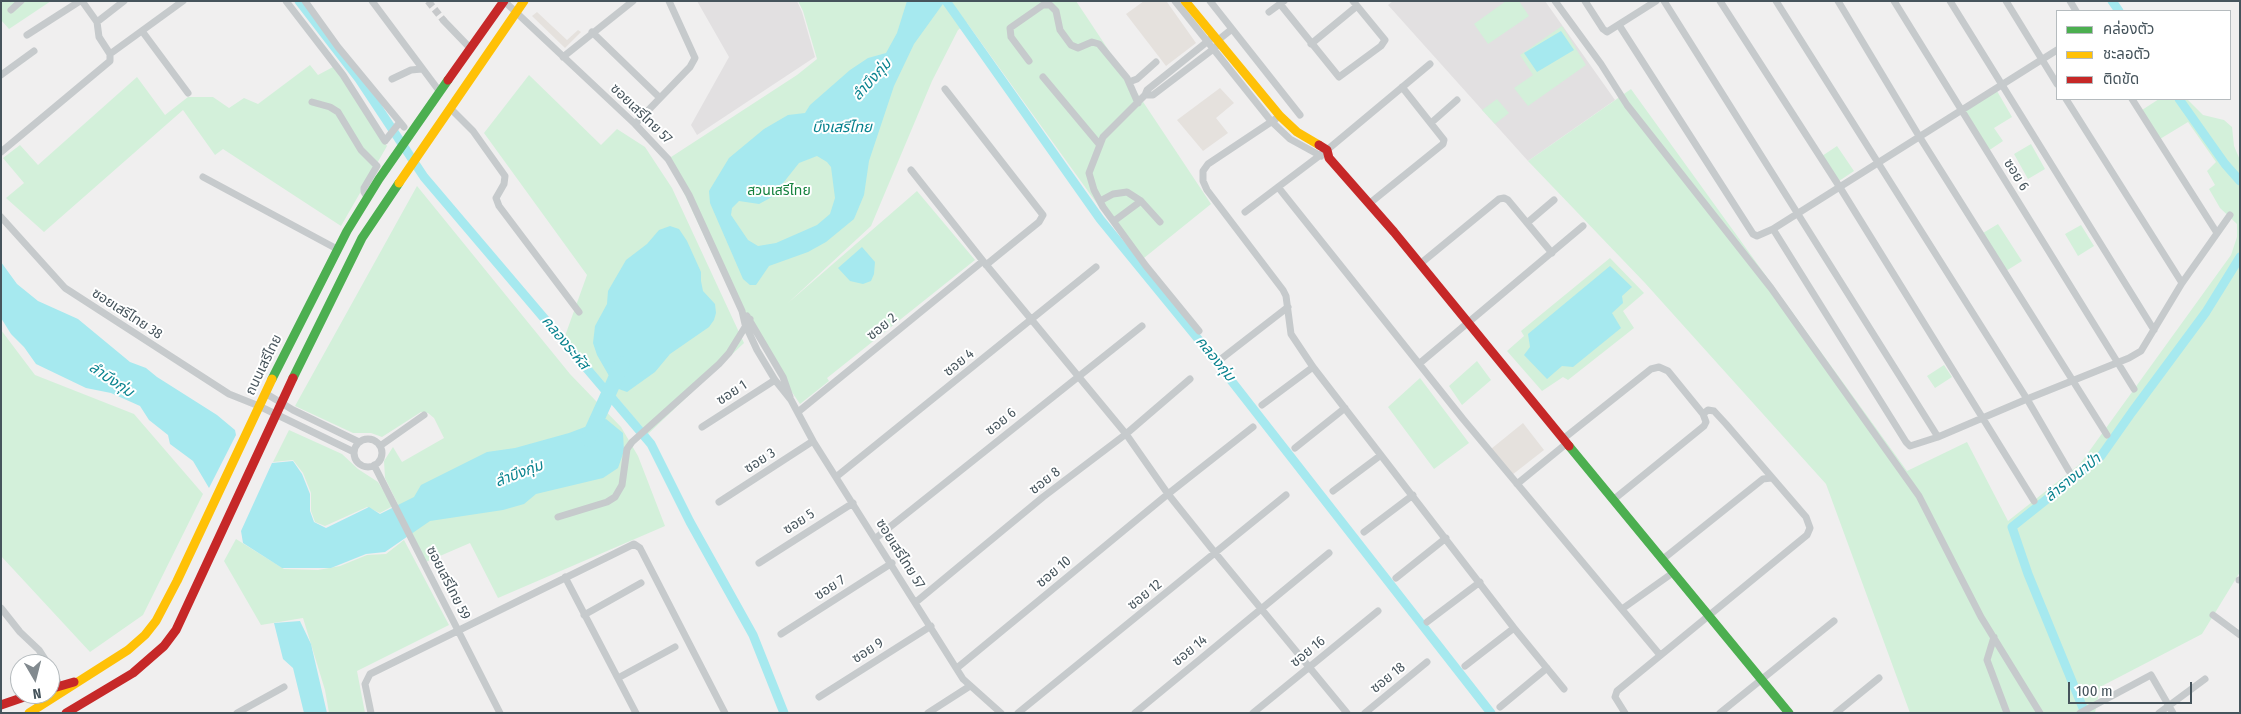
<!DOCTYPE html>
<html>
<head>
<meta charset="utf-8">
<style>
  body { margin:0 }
  #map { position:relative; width:2241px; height:714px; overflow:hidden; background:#f0efef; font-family:"Fira Sans Condensed","Noto Sans Thai",sans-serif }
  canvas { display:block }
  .frame { position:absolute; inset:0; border:2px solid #46545c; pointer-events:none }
  .legend { position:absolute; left:2056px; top:10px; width:175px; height:90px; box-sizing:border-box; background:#fff; border:1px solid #b5bbbe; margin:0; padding:6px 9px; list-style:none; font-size:15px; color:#46545c }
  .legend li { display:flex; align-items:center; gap:10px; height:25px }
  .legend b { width:25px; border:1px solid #b5bbbe }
  .north { position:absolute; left:10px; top:654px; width:50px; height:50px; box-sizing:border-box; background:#fff; border:1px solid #b5bbbe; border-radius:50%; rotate:172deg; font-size:14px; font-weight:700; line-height:20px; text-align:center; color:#46545c }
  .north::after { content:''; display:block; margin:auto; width:18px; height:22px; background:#828a8f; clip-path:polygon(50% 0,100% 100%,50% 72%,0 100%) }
  .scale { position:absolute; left:2068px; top:682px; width:124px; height:22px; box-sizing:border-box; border:2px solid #46545c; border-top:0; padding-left:6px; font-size:15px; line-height:18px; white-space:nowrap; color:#46545c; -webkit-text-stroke:4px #fff; paint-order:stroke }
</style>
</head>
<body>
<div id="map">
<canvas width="2241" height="714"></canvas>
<div class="frame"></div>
<ul class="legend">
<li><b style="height:6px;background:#4caf50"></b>คล่องตัว</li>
<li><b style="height:6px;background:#ffc107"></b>ชะลอตัว</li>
<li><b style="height:6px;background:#c62828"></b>ติดขัด</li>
</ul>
<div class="north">N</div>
<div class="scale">100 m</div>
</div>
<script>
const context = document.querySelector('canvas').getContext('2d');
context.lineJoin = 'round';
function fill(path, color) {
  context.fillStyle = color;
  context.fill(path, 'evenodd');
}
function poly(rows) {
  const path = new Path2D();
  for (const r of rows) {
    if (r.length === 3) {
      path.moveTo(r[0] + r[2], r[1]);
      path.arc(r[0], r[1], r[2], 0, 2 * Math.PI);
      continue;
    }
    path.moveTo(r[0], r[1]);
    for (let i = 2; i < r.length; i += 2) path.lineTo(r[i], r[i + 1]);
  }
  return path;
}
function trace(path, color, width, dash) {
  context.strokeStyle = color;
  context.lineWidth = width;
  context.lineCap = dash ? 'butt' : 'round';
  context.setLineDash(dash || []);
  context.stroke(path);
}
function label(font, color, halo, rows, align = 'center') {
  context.font = font + ' "Fira Sans Condensed","Noto Sans Thai",sans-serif';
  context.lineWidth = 4;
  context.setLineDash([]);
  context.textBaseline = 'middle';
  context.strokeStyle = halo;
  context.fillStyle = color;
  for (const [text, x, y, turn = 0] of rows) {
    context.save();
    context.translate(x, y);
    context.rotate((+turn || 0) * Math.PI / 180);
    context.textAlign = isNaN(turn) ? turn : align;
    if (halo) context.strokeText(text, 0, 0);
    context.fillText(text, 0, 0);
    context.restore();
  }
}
fill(poly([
  [1144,1,1167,2,1196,43,1166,66,1126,14],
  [537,12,567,40,578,30,581,32,565,48,532,16],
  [1220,88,1234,103,1216,118,1228,133,1203,151,1177,120],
  [1523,423,1544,450,1512,475,1491,449]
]), '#e5e1dd');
fill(poly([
  [697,1,797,1,802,12,815,57,697,135,691,125,729,57],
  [1393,1,1545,1,1615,100,1528,161,1388,5]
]), '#e2e0e1');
fill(poly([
  [1,1,51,1,9,29,1,20],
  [798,1,1076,1,1211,204,1139,262,967,23,958,30,932,81,871,226,788,303,917,191,975,260,827,378,829,381,800,404,770,360,719,268,668,159,797,75,817,59,803,11],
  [1506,1,1519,1,1529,16,1488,44,1474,24],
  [1562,26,1586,65,1528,106,1514,88,1533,75,1520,55],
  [310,65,318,75,333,67,355,95,387,146,341,226,223,149,215,155,183,110,44,232,6,198,24,183,3,158,20,145,38,165,137,77,165,115,188,97,213,97,229,108,244,98,258,104],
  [529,75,601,145,617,129,645,147,672,188,744,343,648,434,565,336,587,275,484,133],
  [1631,89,1907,471,1967,442,2008,521,2080,464,2231,255,2237,237,2237,224,2220,208,2209,189,2215,185,2207,171,2216,162,2188,122,2160,139,2142,110,2159,99,2187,99,2203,115,2224,120,2232,127,2234,146,2240,160,2240,572,2202,634,2100,687,2095,713,1910,713,1826,484,1645,283,1528,161],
  [1997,91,2012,117,1994,128,2003,141,1988,151,1963,112],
  [1497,99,1509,113,1495,124,1482,110],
  [2031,144,2045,169,2028,179,2014,154],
  [1837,146,1854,171,1839,181,1822,156],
  [417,186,570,374,621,427,638,456,665,526,498,598,470,543,426,562,385,478,384,461,393,447,402,462,444,438,434,418,428,413,421,412,382,437,371,433,353,433,295,406],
  [1998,224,2022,261,2006,271,1983,233],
  [2081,225,2094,246,2078,256,2065,234],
  [1610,258,1644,293,1623,311,1634,328,1568,380,1563,377,1542,391,1507,351,1524,336,1521,331],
  [1,330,35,375,134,414,203,494,143,615,90,652,1,556],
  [1477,361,1491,380,1462,405,1449,386],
  [1944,365,1952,377,1935,388,1927,376],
  [1420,378,1469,443,1434,469,1388,407],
  [289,430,342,454,358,469,378,482,393,506,380,513,367,507,325,526,315,522,311,511,311,493,303,473,293,460,273,462],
  [236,539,284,569,318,570,340,566,367,555,386,554,404,540,449,625,357,671,365,713,329,713,325,690,303,618,261,625,224,561]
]), '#d3f0da');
fill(poly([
  [907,1,945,1,914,44,894,86,869,161,864,195,854,219,826,242,808,252,769,266,756,285,750,285,743,279,710,203,709,191,729,158,764,129,788,115,805,113,810,105,850,70,868,58,886,53,897,33],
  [817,156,827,162,831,167,835,198,830,214,817,225,776,243,758,246,748,240,731,215,732,208,739,201,759,204,772,197,799,163],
  [1561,31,1574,50,1537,72,1524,53],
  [670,226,679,229,687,241,701,272,701,281,703,291,715,304,716,313,714,320,709,327,670,354,655,372,627,392,616,388,597,355,593,343,595,326,607,304,608,291,626,260,647,244,659,230],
  [862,247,875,262,874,274,871,281,863,284,850,281,838,268],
  [1,262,17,284,38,301,78,319,130,362,146,368,157,377,217,415,235,430,236,435,209,488,193,461,170,444,168,435,149,420,140,406,111,393,86,388,36,364,24,347,11,334,1,318],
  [1610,266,1632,287,1622,296,1623,303,1612,313,1621,328,1573,367,1562,366,1547,379,1524,355,1530,347,1528,334],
  [606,419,623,433,624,451,618,468,603,478,536,494,524,504,503,510,430,521,385,552,366,554,331,568,282,568,243,543,241,531,272,463,293,461,302,474,310,494,310,511,314,522,326,528,369,507,380,514,414,497,421,485,487,452,515,448,569,433],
  [300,621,311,644,327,713,304,713,293,668,283,659,274,623]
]), '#a6e9ef');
trace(poly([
  [299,1,359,79,424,177,651,444,690,522,753,635,784,713],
  [946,1,1100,219,1212,356,1491,713],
  [2112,1,2119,11],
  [2179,99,2225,164,2240,181],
  [2085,713,2028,574,2012,527,2101,456,2132,412,2206,312,2240,257]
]), '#a6e9ef', 9);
trace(poly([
  [588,439,622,364]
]), '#a6e9ef', 15);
trace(poly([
  [428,1,444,21]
]), '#c6c8ca', 7, [7, 3.5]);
trace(poly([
  [286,1,343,75,385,141,400,122],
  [305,1,338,47,404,127],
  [372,1,440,92],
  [504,1,635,124,668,159,689,195,742,311,745,324,757,350,775,380,791,400,813,441,963,679,1001,713],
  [1175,1,1271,121,1290,139,1321,156],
  [1210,1,1300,115],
  [1555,1,1601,64,1627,105,1771,288,1919,496,1981,617,2040,713],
  [1585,1,1603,29,1607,32,1656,1],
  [1664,1,1938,437],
  [1720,1,1839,186,2034,501],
  [1776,1,2027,399,2069,471],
  [1838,1,1919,136,2107,435],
  [1894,1,2134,389],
  [1950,1,2154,330],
  [2006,1,2057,84],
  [2070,1,2076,11],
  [1280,4,1339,77,1381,46,1385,40,1353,1],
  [11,10,21,1],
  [1269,12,1284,1],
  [444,21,471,49],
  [97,22,124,1],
  [1619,25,1753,234,1757,236,1773,229,2057,50],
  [142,31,188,93],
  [592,32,659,97],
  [27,35,80,1],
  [1217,41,1232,29],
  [1311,44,1357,6],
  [110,54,183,1],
  [563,57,633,1],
  [1029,61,1011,37,1010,28,1043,5,1050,5,1056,11,1060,30,1071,45,1078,48,1092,42,1099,44,1127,78,1138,103],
  [1,75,34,51],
  [1043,77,1099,144],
  [392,79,411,70,422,69],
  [1129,82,1137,79,1156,62],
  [945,89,1043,215,1039,222,986,265],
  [1145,95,1153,95,1216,47],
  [2066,99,2182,283],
  [2132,99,2217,233],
  [312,102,330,107,338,112,361,150,377,166,364,188,364,192,367,197],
  [450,108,473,131,505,176,504,184,496,198,499,206,579,312],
  [1280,116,1208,164,1203,171,1203,181,1207,190,1283,290,1286,296,1291,334,1313,367,1514,628,1564,689],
  [1431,123,1457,100],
  [635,124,690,67,695,58,669,1],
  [1,152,110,61,110,54,99,37,97,22,82,1],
  [911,170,983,261,1126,434,1168,494,1216,554,1347,713],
  [203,177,337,249],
  [1278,187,1463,419,1660,655],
  [1100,201,1113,194,1127,192,1141,201],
  [1370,203,1443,144,1444,140,1402,87],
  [1245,212,1327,150,1430,64],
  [1,217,65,288,229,394,259,406,354,452],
  [1114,221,1141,201,1160,222],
  [1527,223,1554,200],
  [1773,229,1906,442,1910,446,1938,437,2027,399,2129,358,2141,351,2182,283,2230,215],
  [1420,264,1499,199,1504,198,1508,200,1552,253],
  [747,316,783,377,790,397],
  [1199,331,1146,266,1103,207,1094,190,1089,173,1103,137,1145,95,1147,90,1213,37],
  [1221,359,1288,307],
  [1420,363,1583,226],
  [265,393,293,410,359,442],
  [1262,405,1313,367],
  [798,412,983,261],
  [702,427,775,380],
  [1563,439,1651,369,1659,367,1668,371,1703,414,1706,422,1704,426,1613,500],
  [368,453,14],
  [380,446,424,415],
  [1295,448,1345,408],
  [374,465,500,713],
  [836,477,1096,267],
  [1517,484,1566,444],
  [1333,491,1381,455],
  [719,502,813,441],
  [558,517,607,502,615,497,622,485,627,449,632,442,719,364,729,353,750,319],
  [1364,532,1413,495],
  [876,538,1142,326],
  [1663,559,1763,479,1771,478],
  [759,563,853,503],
  [565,577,636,713],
  [1396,578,1446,538],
  [2239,580,2240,580],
  [916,602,1043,497,1126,434,1190,379],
  [1,608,20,632,39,650,48,664],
  [1622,609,1674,572],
  [584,615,641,583],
  [2213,615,2240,635],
  [1427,622,1480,582],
  [781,634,892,563],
  [1994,637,1987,660,2007,713],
  [1465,666,1514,628],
  [50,667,60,686],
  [957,668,1168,494,1253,427],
  [618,678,675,647],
  [819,697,931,626],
  [1500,707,1547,668],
  [237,713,284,687],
  [371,713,365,684,370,674,634,544,640,548,725,713],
  [928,713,970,686],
  [1018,713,1286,495],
  [1135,713,1329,553],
  [1253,713,1378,611],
  [1365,713,1427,662],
  [1625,713,1615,697,1617,691,1807,535,1810,528,1806,517,1726,424,1714,411,1708,410,1703,414],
  [1720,713,1834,621],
  [1836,713,1879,678],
  [2080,713,2151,675,2173,713],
  [2159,713,2205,679]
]), '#c6cacc', 7);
trace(poly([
  [293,378,362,238,399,183],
  [272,379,347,231,379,179,448,80],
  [1569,446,1789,713]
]), '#4caf50', 9);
trace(poly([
  [1185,1,1280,116,1297,132,1319,145],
  [399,183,524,1],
  [29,713,128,650,145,635,156,621,177,581,272,379]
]), '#ffc107', 9);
trace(poly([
  [448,80,504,1],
  [1319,145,1327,150,1329,158,1394,232,1569,446],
  [50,689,74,682],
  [1,705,33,694],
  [66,713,133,673,164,646,176,630,293,378]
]), '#c62828', 9);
label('14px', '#46545c', '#fff', [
  ["ซอยเสรีไทย 57",641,114,44],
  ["ซอย 6",2016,175,58],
  ["ซอยเสรีไทย 38",127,314,33],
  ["ซอย 2",882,327,-39],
  ["ซอย 4",959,363,-39],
  ["ถนนเสรีไทย",264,365,-64],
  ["ซอย 1",732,393,-33],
  ["ซอย 6",1001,422,-39],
  ["ซอย 3",760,461,-33],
  ["ซอย 8",1045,481,-38],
  ["ซอย 5",799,522,-33],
  ["ซอยเสรีไทย 57",900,554,58],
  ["ซอย 10",1054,572,-40],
  ["ซอยเสรีไทย 59",448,583,63],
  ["ซอย 7",830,588,-33],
  ["ซอย 12",1145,595,-39],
  ["ซอย 9",868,651,-33],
  ["ซอย 14",1190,651,-39],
  ["ซอย 16",1308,652,-39],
  ["ซอย 18",1388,678,-39]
]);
label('14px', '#13813d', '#fff', [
  ["สวนเสรีไทย",779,191]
]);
label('italic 15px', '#09838f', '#fff', [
  ["ลำบึงกุ่ม",872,80,-48],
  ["บึงเสรีไทย",842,128],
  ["คลองระหัส",565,343,50],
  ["คลองกุ่ม",1215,359,51],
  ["ลำบึงกุ่ม",111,380,34],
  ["ลำบึงกุ่ม",519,474,-21],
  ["ลำรางนาป่า",2073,478,-39]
]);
</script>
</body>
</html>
